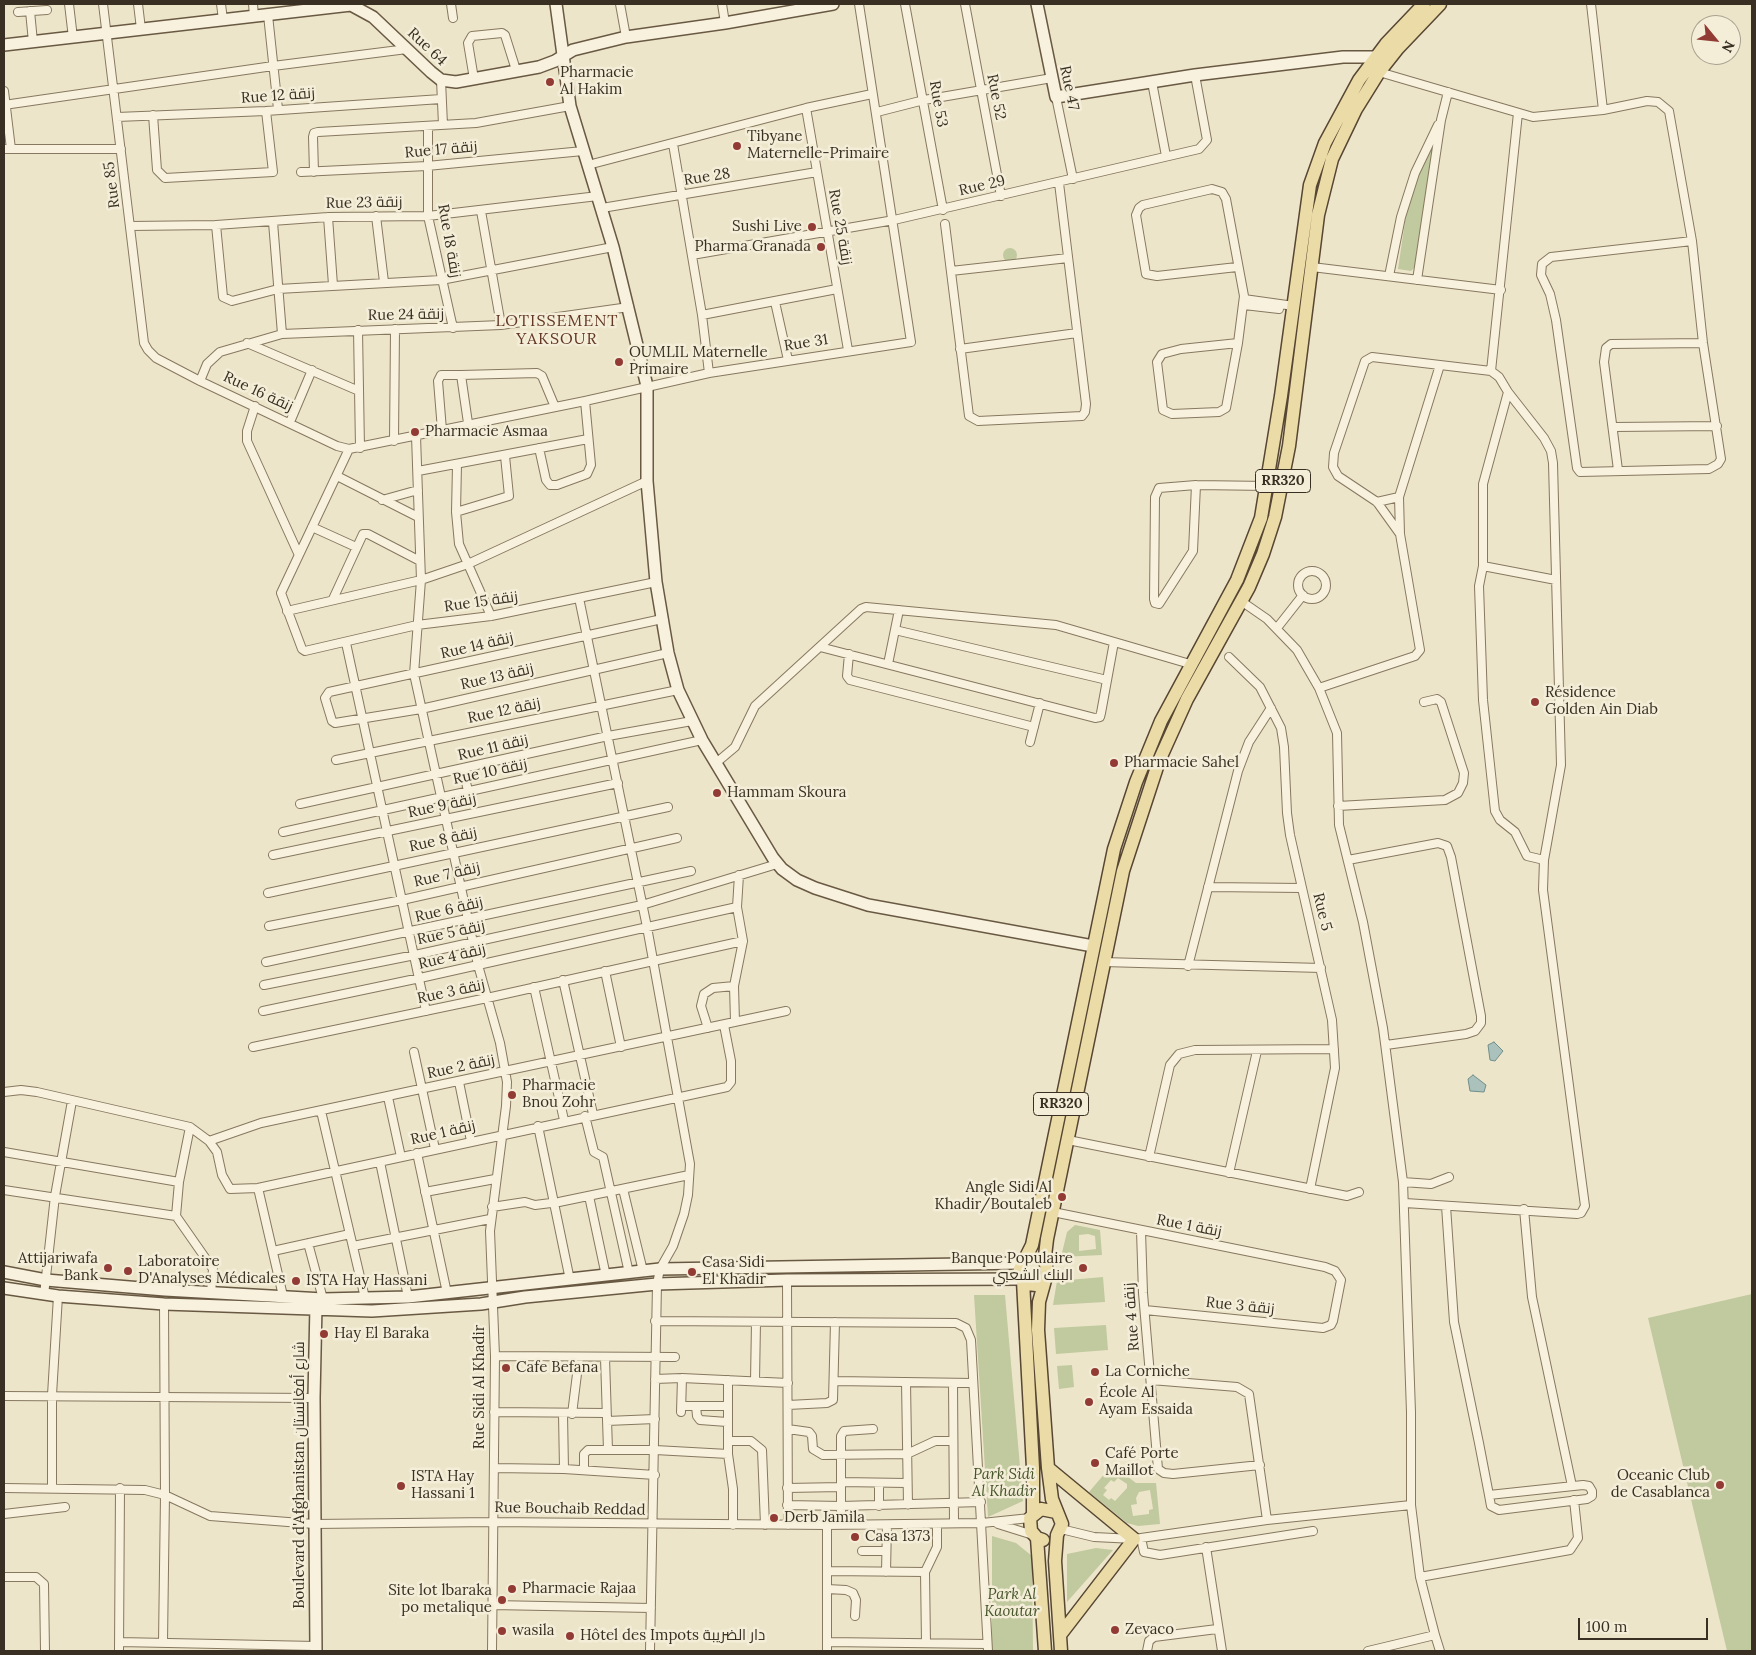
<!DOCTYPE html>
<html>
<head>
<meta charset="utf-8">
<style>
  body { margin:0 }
  #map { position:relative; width:1756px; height:1655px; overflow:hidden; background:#ece5ca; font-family:Lora,serif }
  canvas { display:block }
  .frame { position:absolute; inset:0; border:5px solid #392f22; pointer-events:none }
  .north { position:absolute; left:1691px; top:15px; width:50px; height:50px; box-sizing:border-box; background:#f4eed9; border:1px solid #a9a290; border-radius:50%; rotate:118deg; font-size:14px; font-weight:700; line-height:20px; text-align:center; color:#392f22 }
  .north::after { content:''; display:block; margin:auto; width:18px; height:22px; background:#923b34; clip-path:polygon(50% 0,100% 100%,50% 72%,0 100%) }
  .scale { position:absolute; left:1578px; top:1618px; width:130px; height:22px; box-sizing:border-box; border:2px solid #392f22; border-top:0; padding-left:6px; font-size:15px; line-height:18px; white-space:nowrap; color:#392f22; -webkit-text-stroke:4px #f4eed9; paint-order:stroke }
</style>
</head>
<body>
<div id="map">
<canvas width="1756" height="1655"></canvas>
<div class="frame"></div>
<div class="north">N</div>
<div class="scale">100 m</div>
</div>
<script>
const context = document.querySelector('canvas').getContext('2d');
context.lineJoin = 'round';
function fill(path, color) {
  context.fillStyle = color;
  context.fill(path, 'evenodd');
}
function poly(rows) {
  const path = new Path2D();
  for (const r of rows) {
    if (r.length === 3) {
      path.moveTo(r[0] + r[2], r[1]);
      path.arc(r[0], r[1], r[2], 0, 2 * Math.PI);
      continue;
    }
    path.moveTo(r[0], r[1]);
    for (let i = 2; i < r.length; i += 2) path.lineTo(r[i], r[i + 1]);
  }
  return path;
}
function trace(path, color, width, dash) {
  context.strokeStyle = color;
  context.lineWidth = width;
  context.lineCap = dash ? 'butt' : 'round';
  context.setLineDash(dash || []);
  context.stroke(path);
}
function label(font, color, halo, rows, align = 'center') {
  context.font = font + ' Lora,Cairo,serif';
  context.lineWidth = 5;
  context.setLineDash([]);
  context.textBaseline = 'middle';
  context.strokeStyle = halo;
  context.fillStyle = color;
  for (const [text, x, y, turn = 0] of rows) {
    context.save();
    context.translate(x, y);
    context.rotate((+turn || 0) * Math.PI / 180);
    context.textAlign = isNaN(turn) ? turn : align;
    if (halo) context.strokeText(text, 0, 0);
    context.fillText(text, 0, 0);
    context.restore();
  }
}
fill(poly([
  [1431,146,1434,147,1415,267,1411,271,1398,269,1406,215,1416,182],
  [1010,255,7],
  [1075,1225,1100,1230,1102,1255,1061,1257,1067,1232],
  [1088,1234,1095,1236,1096,1249,1079,1251,1079,1235],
  [1103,1277,1105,1302,1053,1305,1057,1281],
  [1752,1294,1752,1651,1727,1651,1648,1318],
  [974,1295,1005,1295,1023,1501,988,1517],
  [1106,1325,1108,1350,1056,1354,1054,1328],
  [1072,1365,1074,1387,1059,1389,1057,1366],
  [1112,1465,1136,1483,1156,1483,1160,1524,1138,1526,1127,1523,1089,1492],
  [1118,1478,1127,1484,1127,1488,1115,1501,1111,1498,1109,1500,1103,1495,1107,1490,1104,1488,1111,1480,1114,1482],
  [1150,1490,1153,1509,1149,1510,1149,1514,1133,1516,1131,1505,1137,1504,1136,1498,1139,1492],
  [992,1536,1016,1543,1032,1556,1033,1651,992,1651],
  [1096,1548,1113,1550,1067,1602,1067,1554]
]), '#c1c99e');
const water = poly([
  [1494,1042,1503,1051,1495,1061,1490,1060,1488,1045,1494,1042],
  [1473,1075,1486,1085,1484,1092,1470,1091,1468,1079,1473,1075]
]);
fill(water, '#aac1bc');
trace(water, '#718f8a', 1);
const street = poly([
  [69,4,73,38],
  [103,4,144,343,148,350,156,358,200,381,337,446,349,449,585,401,709,373,911,342,859,4],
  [138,4,141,29],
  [221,4,223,20],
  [253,4,254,16],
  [451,4,453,18],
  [620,4,626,37],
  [722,4,725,23],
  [905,4,943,210],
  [965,4,1001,196],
  [1591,4,1603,110],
  [30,11,33,42],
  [18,12,47,10],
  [268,15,278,109],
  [1379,72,1533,117,1603,110,1647,101,1658,102,1669,111,1692,241,1703,343,1721,459,1718,464,1709,469,1580,472,1577,468,1556,320,1550,294,1541,275,1542,264,1551,257,1692,241],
  [474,79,468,43,472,36,502,33,505,35,516,70],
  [441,80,443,125],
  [1152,82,1166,156],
  [4,91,11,149],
  [1056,97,1073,179],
  [4,105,273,66,407,49],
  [806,108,848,350],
  [877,112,924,100,1052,78],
  [153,115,157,170,165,178,273,172,266,111],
  [117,117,266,111,441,99],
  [428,126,428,216,453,328],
  [673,144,702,315,709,373],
  [4,149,121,149],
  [588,165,806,108,872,94],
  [301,172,427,166,583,151],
  [314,172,313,137,314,133,318,132,476,123,570,106],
  [602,208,817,172],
  [481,211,501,325],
  [376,216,384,282],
  [328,217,333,285],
  [273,222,282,334],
  [945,224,969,416,978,421,1082,416,1085,412,1086,404,1059,183],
  [216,225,223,297,232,301,278,289,441,280,613,247],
  [130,226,216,225,328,217,428,216,598,196],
  [692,255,894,220,1199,149,1207,140,1195,75],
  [1237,267,1157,276,1146,274,1136,215,1139,208,1143,205,1212,189,1222,192,1226,199,1244,296,1238,343,1226,408,1219,412,1172,414,1163,410,1157,362,1162,354,1181,349,1238,343],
  [1312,267,1501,290],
  [951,271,1068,258],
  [1389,276,1401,217,1415,173,1438,125],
  [1417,280,1441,120,1448,92],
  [1244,299,1294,306],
  [775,302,788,360],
  [1244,305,1279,309],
  [702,315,837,289],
  [358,330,360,448],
  [247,343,359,391],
  [960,349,1077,333],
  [1491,371,1518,113],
  [461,375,537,373,542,376,555,407],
  [200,381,207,364,220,352,282,334,501,325,629,307],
  [1508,392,1483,484,1483,566,1479,586,1483,700,1495,811,1500,820,1515,832,1527,856,1544,860],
  [255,406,247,431,247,441,298,553],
  [290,422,312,370],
  [1614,427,1717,426],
  [442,430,438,381,441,375,461,375,468,423],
  [416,436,421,580,414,674,478,965,500,1043,507,1082,506,1106,490,1231,495,1356,492,1651],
  [394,441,395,329],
  [539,448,546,480,550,485,557,485,587,474,591,465,585,401],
  [349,449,281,593,302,649,305,651,417,625,491,616,656,582],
  [457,465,456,512,459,544,491,616],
  [1618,470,1604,362,1606,348,1611,344,1703,343],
  [418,471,588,439],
  [337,476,418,517],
  [1196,485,1193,551,1159,604,1155,603,1154,599,1155,497,1159,488,1196,485,1268,486],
  [382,500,418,490],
  [1377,502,1399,497],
  [456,512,509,496,505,456],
  [312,527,356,547],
  [1400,534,1377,502,1338,476,1333,467,1334,453,1365,361,1372,357,1491,371,1499,377,1508,392,1544,438,1551,451,1553,463,1561,765,1544,860,1543,890,1585,1206,1581,1213,1577,1214,1405,1203],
  [1483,566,1556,580],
  [1312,585,14],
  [579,598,647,927,690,1164,688,1195,684,1214,673,1246,660,1269,657,1284,650,1651],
  [333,599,363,534,368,534,420,561],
  [1241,601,1267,619,1297,650,1319,688,1337,733,1339,825,1363,922,1383,1028,1403,1182,1411,1412,1411,1505,1420,1577,1435,1635],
  [287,611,421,580,468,564,647,481],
  [662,619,329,692,325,698,332,721,335,723,421,709,668,653],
  [1277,628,1303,595],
  [895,630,1107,680],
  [346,643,426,1011],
  [820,647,1095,718,1100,717,1101,713,1114,642],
  [849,654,847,676,850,680,1034,727],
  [1229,657,1260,687,1281,728,1284,747,1287,813,1290,835,1332,1020,1335,1068,1310,1189],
  [888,664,899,610],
  [1319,688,1415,656,1420,650,1400,534,1399,497,1440,365],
  [1030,742,1040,703],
  [336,760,678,690],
  [716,763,735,747,755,706,861,609,866,607,1056,625,1190,664],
  [463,769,468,791],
  [300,804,608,736,692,721],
  [1338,806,1445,800,1458,793,1463,783,1464,773,1441,702,1437,699,1424,702],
  [283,832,702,740],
  [273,855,618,783],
  [1348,860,1438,843,1447,846,1451,857,1481,1016,1481,1023,1475,1031,1466,1034,1386,1045],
  [1208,887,1302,888],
  [268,893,668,807],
  [269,926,402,900,677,838],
  [266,962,691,871],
  [1103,962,1321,968],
  [1188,966,1238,771,1249,742,1271,708],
  [605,971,621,1047],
  [563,980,593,1114],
  [264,985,415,955,642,905,777,864],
  [534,987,564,1120],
  [263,1011,420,978,737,907],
  [735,1022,734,986,743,941,737,907,739,875],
  [708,1028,701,1006,704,994,713,988,734,986],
  [253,1047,487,998,743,941],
  [414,1052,435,1149],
  [459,1082,471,1141],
  [4,1092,21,1090,37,1092,190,1127,179,1182,176,1216,213,1269,211,1293],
  [388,1097,401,1157],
  [321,1111,365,1298],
  [585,1116,594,1152,603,1157,629,1273],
  [538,1126,570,1280],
  [190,1127,209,1141,217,1152,222,1175,230,1189,258,1188,727,1087,731,1082,731,1061,724,1025],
  [1068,1140,1347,1196,1359,1192],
  [209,1141,261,1123,786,1011],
  [4,1152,179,1182],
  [417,1153,447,1293],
  [1149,1157,1170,1065,1179,1054,1195,1050,1334,1049],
  [380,1162,408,1297],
  [1229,1173,1257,1051],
  [1403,1182,1431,1184,1449,1177],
  [258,1188,283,1296],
  [623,1189,643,1271],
  [4,1190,176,1216],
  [425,1192,495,1179],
  [589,1196,606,1276],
  [1446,1206,1454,1322,1479,1443,1489,1495,1491,1506,1499,1510,1587,1499,1592,1496,1592,1491,1589,1486,1583,1485,1489,1495],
  [492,1207,525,1202,535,1205,559,1202,689,1175],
  [1524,1209,1532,1297,1572,1486],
  [1053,1212,1325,1267,1335,1271,1341,1280,1333,1321,1331,1325,1323,1328,1145,1310],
  [1141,1231,1143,1293,1158,1469,1164,1473,1173,1474,1260,1465],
  [308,1243,323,1299],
  [353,1246,490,1219],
  [273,1251,350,1234],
  [787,1280,788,1525],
  [44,1295,55,1196,72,1101],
  [655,1321,956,1323,966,1328,971,1340,988,1651],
  [495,1356,675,1357],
  [605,1358,608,1450],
  [682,1378,788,1383],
  [655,1379,682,1378,681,1412],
  [728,1380,728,1454,733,1489,733,1525],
  [1151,1380,1237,1387,1249,1394,1267,1520],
  [755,1381,756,1322],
  [835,1381,973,1383],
  [906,1382,908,1505],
  [953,1383,954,1523],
  [4,1396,314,1398],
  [788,1405,827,1403,833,1400,835,1322],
  [682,1406,727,1406],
  [696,1406,697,1416,700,1420,727,1422],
  [494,1412,606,1413],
  [563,1414,564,1469],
  [572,1414,579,1358],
  [607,1421,655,1419],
  [788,1429,809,1432,812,1436,813,1449,823,1455,907,1454,935,1441,953,1441],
  [728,1441,751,1441,762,1450,765,1525],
  [494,1468,564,1469,655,1475],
  [584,1470,584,1454,588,1450,655,1450,728,1454],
  [841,1482,907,1483],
  [879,1483,879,1506],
  [4,1488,145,1490,165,1495,210,1516,314,1524,492,1522,827,1525,982,1523,1030,1518],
  [52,1488,52,1395,58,1296],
  [787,1488,841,1487],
  [787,1505,841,1506,981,1502],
  [4,1514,65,1507],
  [998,1524,1033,1535],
  [841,1525,841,1436,844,1431,873,1429],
  [1061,1529,1094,1537,1134,1539,1267,1520,1411,1505],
  [1141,1538,1144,1552,1160,1555,1313,1531],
  [1206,1547,1222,1651],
  [862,1551,886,1551],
  [827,1571,925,1572],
  [886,1572,887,1525],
  [4,1577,36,1577,44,1584,45,1651],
  [1420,1577,1570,1550,1578,1538,1574,1500],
  [827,1589,846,1590,853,1593,856,1600,855,1616],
  [492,1605,651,1608],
  [119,1642,316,1646],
  [163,1642,165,1495,164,1304],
  [827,1642,987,1644],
  [926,1643,925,1572,937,1547,937,1524],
  [119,1651,120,1488],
  [827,1651,827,1525],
  [1147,1651,1149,1641,1154,1637,1217,1629],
  [1368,1651,1435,1635,1440,1651]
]);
const secondary = poly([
  [556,4,570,106,613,247,647,386,647,481,656,582,668,653,678,690,702,740,773,858,782,869,797,880,815,888,868,905,1093,946],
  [1037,4,1056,97,1195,75,1343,57,1376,57],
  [4,45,351,5,373,17,431,72,441,80,456,82,539,67,555,61,573,50,626,37,725,23,833,4],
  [4,1272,46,1280,165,1290,323,1299,408,1297,660,1269,1023,1263],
  [4,1288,58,1296,164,1304,372,1311,481,1304,525,1297,657,1284,787,1280,1022,1279],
  [316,1651,314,1398,316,1305]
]);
const primary = poly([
  [1023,1281,1033,1468,1033,1514],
  [1044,1281,1036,1285,1027,1284,1021,1277,1020,1269,1032,1245,1114,849,1136,782,1161,721,1237,580,1261,518,1281,396,1310,185,1325,143,1359,80,1386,44,1424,4],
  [1048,1468,1134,1539,1060,1635],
  [1037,1538,1045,1651],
  [1043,1540,1037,1538,1031,1531,1030,1518,1041,1509,1056,1512],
  [1061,1651,1055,1561,1057,1535,1062,1524,1052,1499,1048,1468,1038,1330,1039,1302,1047,1273,1045,1256,1047,1239,1123,871,1159,761,1187,699,1249,587,1263,554,1275,517,1289,446,1318,215,1332,159,1356,109,1379,72,1398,48,1440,4]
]);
trace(street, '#877860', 10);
trace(secondary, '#695943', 14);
trace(primary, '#564633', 15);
trace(street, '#f7f1dd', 8);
trace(secondary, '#f7f1dd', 11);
trace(primary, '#ebdba6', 12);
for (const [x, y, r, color] of [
  [550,82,5,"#923b34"],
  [737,146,5,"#923b34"],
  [812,227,5,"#923b34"],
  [821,247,5,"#923b34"],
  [619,362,5,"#923b34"],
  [415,432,5,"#923b34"],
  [1535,702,5,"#923b34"],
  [1114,763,5,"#923b34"],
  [717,793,5,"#923b34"],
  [512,1095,5,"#923b34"],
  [1062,1197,5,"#923b34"],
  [108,1268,5,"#923b34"],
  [1083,1268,5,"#923b34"],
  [128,1271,5,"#923b34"],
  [692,1272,5,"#923b34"],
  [296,1281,5,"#923b34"],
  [324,1334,5,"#923b34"],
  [506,1368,5,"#923b34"],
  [1095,1372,5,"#923b34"],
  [1089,1402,5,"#923b34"],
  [1095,1463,5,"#923b34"],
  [1720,1485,5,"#923b34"],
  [401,1486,5,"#923b34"],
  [774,1518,5,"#923b34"],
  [855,1537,5,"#923b34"],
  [512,1589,5,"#923b34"],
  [502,1600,5,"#923b34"],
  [1115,1630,5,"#923b34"],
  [502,1631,5,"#923b34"],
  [570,1636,5,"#923b34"]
]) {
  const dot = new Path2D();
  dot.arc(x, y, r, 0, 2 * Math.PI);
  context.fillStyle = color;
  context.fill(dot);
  trace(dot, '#f4eed9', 2);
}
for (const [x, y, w] of [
  [1283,481,55],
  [1061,1104,55]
]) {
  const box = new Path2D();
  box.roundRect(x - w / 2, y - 11.5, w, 23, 4);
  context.fillStyle = '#f4eed9';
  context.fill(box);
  trace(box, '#392f22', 1);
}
label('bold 14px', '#392f22', null, [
  ["RR320",1283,481],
  ["RR320",1061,1104]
]);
label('15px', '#392f22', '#f4eed9', [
  ["Rue 64",427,47,43],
  ["Rue 47",1069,88,78],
  ["Rue 12 زنقة",278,96,-4],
  ["Rue 52",996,97,79],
  ["Rue 53",938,104,80],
  ["Rue 17 زنقة",441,150,-5],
  ["Rue 28",707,177,-9],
  ["Rue 85",112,185,-97],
  ["Rue 29",982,186,-13],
  ["Rue 23 زنقة",364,203,-1],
  ["Rue 25 زنقة",840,227,80],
  ["Rue 18 زنقة",449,241,80],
  ["Rue 24 زنقة",406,315,-1],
  ["Rue 31",806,343,-9],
  ["Rue 16 زنقة",258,392,25],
  ["Rue 15 زنقة",481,602,-8],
  ["Rue 14 زنقة",477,646,-13],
  ["Rue 13 زنقة",497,677,-13],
  ["Rue 12 زنقة",504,711,-12],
  ["Rue 11 زنقة",493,748,-13],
  ["Rue 10 زنقة",490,772,-12],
  ["Rue 9 زنقة",442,806,-12],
  ["Rue 8 زنقة",443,840,-12],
  ["Rue 7 زنقة",447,875,-13],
  ["Rue 6 زنقة",449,910,-13],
  ["Rue 5",1322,912,76],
  ["Rue 5 زنقة",451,933,-12],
  ["Rue 4 زنقة",452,957,-13],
  ["Rue 3 زنقة",451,992,-12],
  ["Rue 2 زنقة",461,1067,-12],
  ["Rue 1 زنقة",443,1133,-13],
  ["Rue 1 زنقة",1189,1226,11],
  ["Rue 3 زنقة",1240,1306,6],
  ["Rue 4 زنقة",1132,1317,-94],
  ["Rue Sidi Al Khadir",480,1387,-90],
  ["Boulevard d'Afghanistan شارع أفغانستان",300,1475,-90],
  ["Rue Bouchaib Reddad",570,1509,1]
]);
label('15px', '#392f22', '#f4eed9', [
  ["Pharmacie",560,73],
  ["Al Hakim",560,90],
  ["Tibyane",747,137],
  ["Maternelle-Primaire",747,154],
  ["Sushi Live",802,227,"right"],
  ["Pharma Granada",811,247,"right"],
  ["OUMLIL Maternelle",629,353],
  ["Primaire",629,370],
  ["Pharmacie Asmaa",425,432],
  ["Résidence",1545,693],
  ["Golden Ain Diab",1545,710],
  ["Pharmacie Sahel",1124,763],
  ["Hammam Skoura",727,793],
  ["Pharmacie",522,1086],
  ["Bnou Zohr",522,1103],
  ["Angle Sidi Al",1052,1188,"right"],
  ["Khadir/Boutaleb",1052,1205,"right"],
  ["Attijariwafa",98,1259,"right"],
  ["Bank",98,1276,"right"],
  ["Banque Populaire",1073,1259,"right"],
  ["البنك الشعبي",1073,1276,"right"],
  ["Laboratoire",138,1262],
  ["D'Analyses Médicales",138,1279],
  ["Casa Sidi",702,1263],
  ["El Khadir",702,1280],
  ["ISTA Hay Hassani",306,1281],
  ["Hay El Baraka",334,1334],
  ["Cafe Befana",516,1368],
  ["La Corniche",1105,1372],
  ["École Al",1099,1393],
  ["Ayam Essaida",1099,1410],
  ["Café Porte",1105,1454],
  ["Maillot",1105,1471],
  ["Oceanic Club",1710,1476,"right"],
  ["de Casablanca",1710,1493,"right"],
  ["ISTA Hay",411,1477],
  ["Hassani 1",411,1494],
  ["Derb Jamila",784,1518],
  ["Casa 1373",865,1537],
  ["Pharmacie Rajaa",522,1589],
  ["Site lot lbaraka",492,1591,"right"],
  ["po metalique",492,1608,"right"],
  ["Zevaco",1125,1630],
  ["wasila",512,1631],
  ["Hôtel des Impots دار الضريبة",580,1636]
], 'left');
label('italic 15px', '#46542a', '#f4eed9', [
  ["Park Sidi",1004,1475],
  ["Al Khadir",1004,1492],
  ["Park Al",1012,1595],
  ["Kaoutar",1012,1612]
]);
context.letterSpacing = '1px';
label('16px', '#623724', '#f4eed9', [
  ["LOTISSEMENT",557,321],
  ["YAKSOUR",557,339]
]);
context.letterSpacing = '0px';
</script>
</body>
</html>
